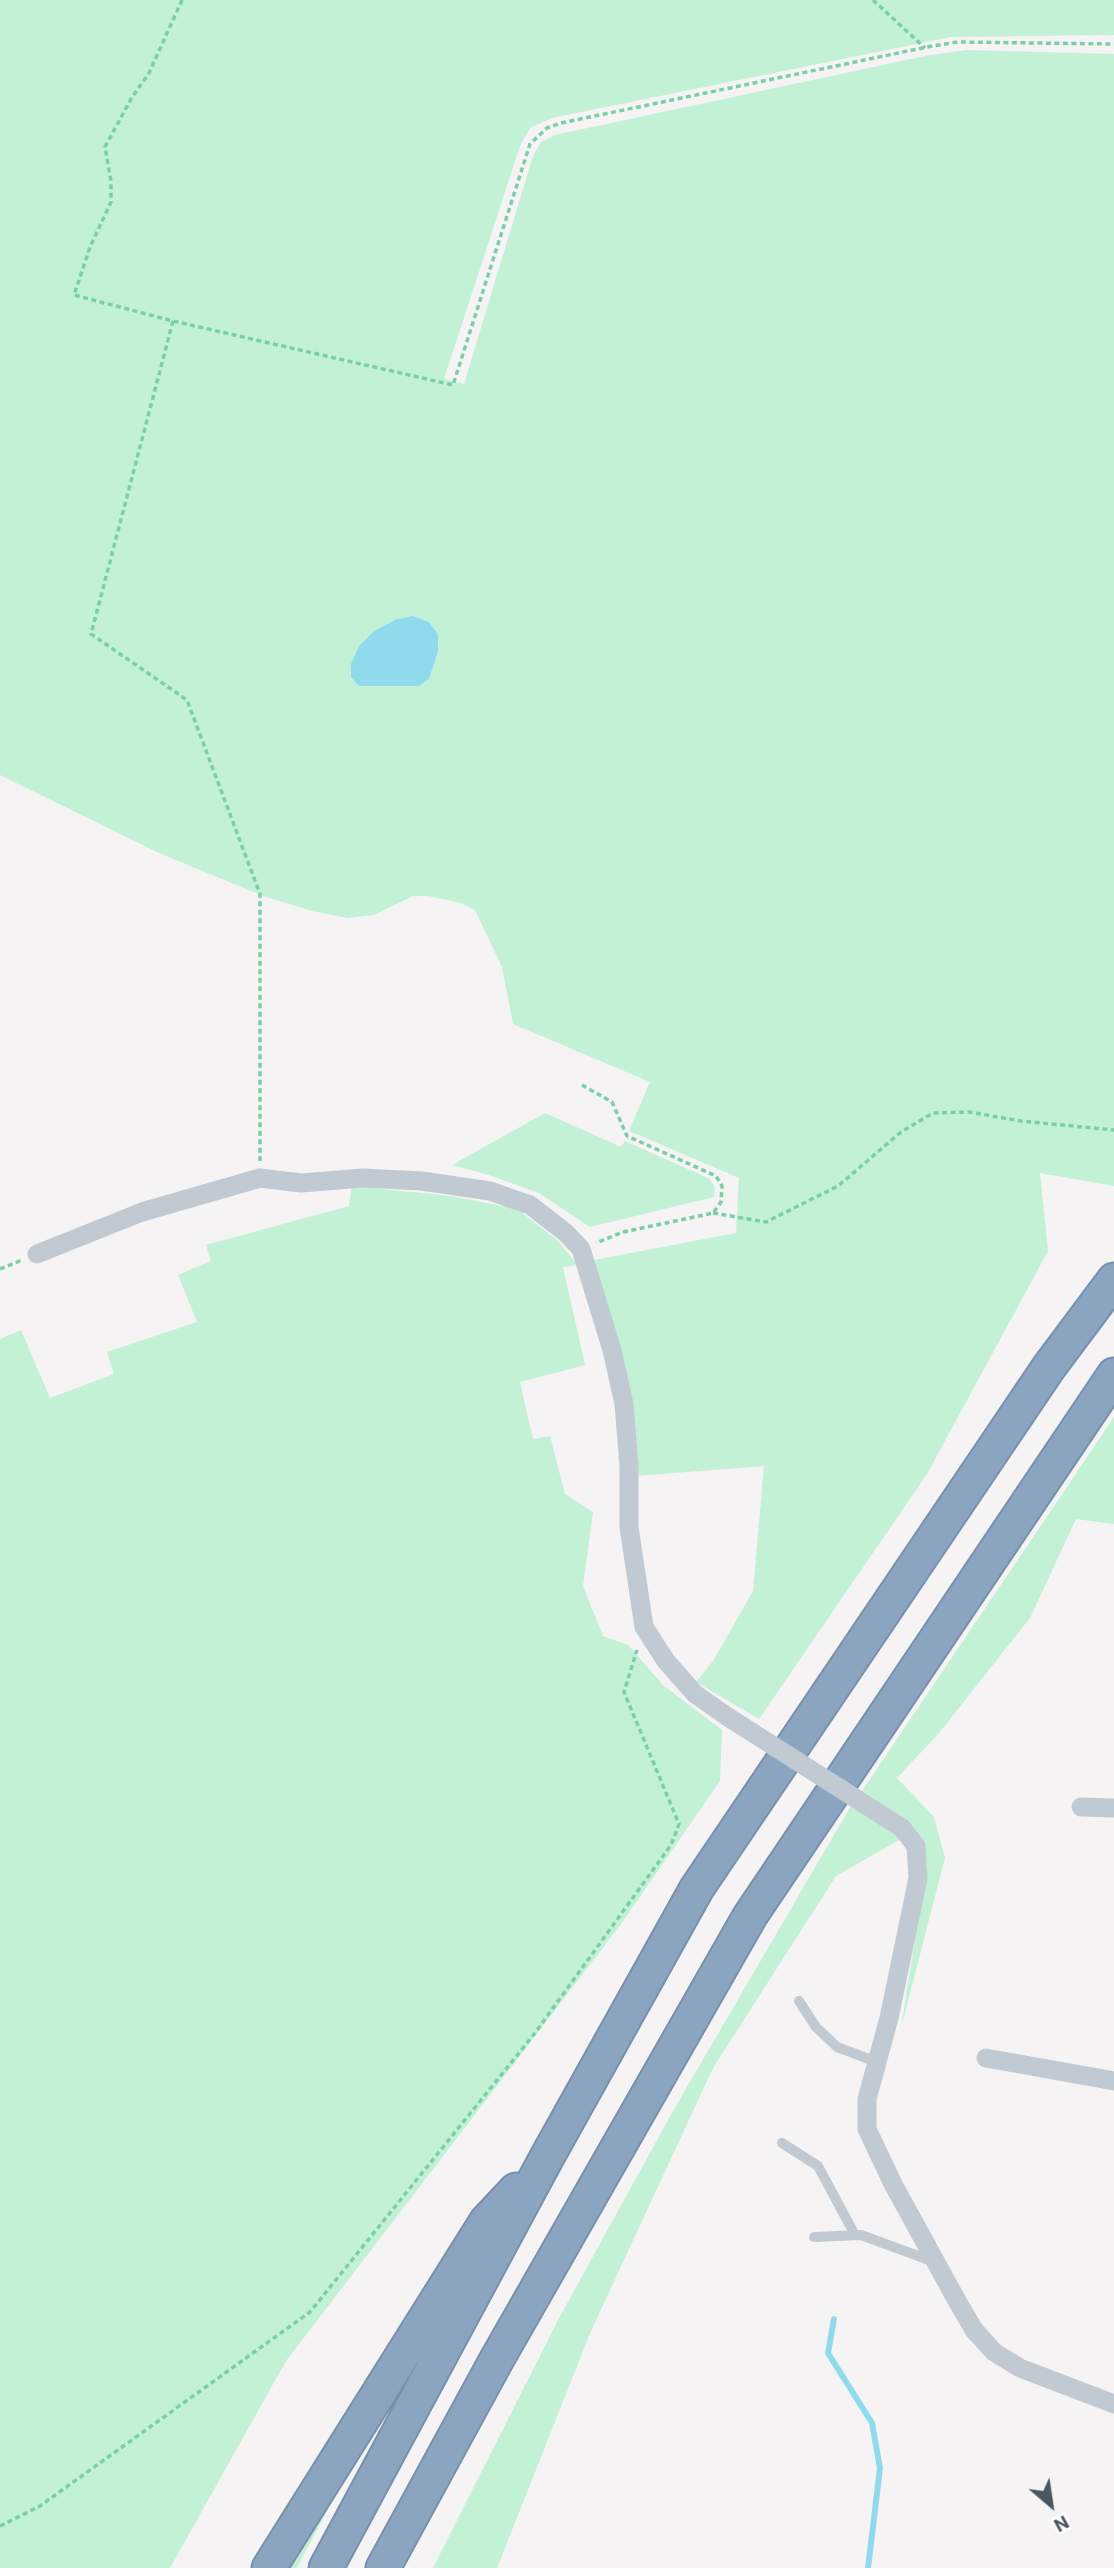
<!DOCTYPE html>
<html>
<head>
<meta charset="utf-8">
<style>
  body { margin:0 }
  #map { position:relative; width:1114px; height:2568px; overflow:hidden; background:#f5f3f3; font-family:Roboto,sans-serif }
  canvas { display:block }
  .north { position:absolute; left:1016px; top:2470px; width:70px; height:70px; -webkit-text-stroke:5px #fff; paint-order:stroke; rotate:151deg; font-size:19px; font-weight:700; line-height:28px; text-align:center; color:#4a5661 }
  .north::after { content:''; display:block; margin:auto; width:24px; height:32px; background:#4a5661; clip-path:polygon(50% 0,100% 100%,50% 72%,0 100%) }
</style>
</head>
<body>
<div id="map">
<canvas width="1114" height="2568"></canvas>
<div class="north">N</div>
</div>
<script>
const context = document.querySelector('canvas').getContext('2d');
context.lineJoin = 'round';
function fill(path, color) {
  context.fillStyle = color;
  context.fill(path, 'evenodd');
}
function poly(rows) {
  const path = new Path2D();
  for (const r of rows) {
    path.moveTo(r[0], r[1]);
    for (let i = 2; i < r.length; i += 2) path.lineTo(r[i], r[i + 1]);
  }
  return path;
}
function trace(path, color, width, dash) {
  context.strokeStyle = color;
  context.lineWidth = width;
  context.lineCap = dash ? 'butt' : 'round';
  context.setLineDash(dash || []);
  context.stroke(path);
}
fill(poly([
  [0,0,1114,0,1114,35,951,37,552,118,530,128,520,146,444,379,464,384,533,156,541,142,555,135,925,56,966,50,1114,54,1114,1186,1040,1173,1048,1251,927,1474,759,1719,696,1682,713,1661,753,1591,764,1466,637,1476,594,1260,736,1233,739,1178,629,1131,650,1082,513,1024,502,967,475,910,461,903,428,896,413,896,374,915,348,918,312,911,263,896,159,853,0,775],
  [413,616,429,622,438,634,438,652,429,679,419,686,374,631,397,619],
  [545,1113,621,1147,625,1141,710,1179,715,1188,714,1197,590,1227,539,1193,489,1175,452,1165],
  [352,1186,451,1196,517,1209,557,1240,578,1265,563,1267,585,1365,520,1382,533,1439,550,1436,565,1494,593,1512,583,1586,603,1636,628,1645,663,1685,722,1730,720,1781,621,1924,286,2361,170,2568,0,2568,0,1339,21,1330,50,1398,114,1374,107,1352,197,1322,178,1275,211,1261,206,1245,349,1206],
  [1114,1417,1114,1524,1076,1519,1030,1618,939,1733,897,1778,934,1817,945,1858,901,2028,927,1865,923,1842,909,1823,862,1791],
  [852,1804,899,1832,901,1839,836,1876,713,2068,591,2331,497,2568,433,2568,558,2320,673,2111],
  [351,2465,297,2568,283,2568]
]), '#c3f1d5');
fill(poly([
  [413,616,429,622,438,634,438,652,429,679,419,686,359,686,351,677,351,664,359,646,374,631,397,619]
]), '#90daee');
trace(poly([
  [834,2319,828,2353,872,2423,880,2468,868,2568]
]), '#90daee', 6);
const motorway = poly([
  [269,2568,486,2222,516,2190],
  [326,2568,547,2157,697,1888,1049,1367,1114,1280],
  [383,2568,497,2359,750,1916,1114,1375]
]);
trace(motorway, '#7690ad', 37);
trace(poly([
  [182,0,149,73,131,99,105,147,111,181,111,202,90,247,74,295,173,321,453,385,530,144,547,128,561,123,932,46,958,42,1114,44],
  [873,0,925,48],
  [173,321,91,634,187,700,260,894,260,1161],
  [582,1085,612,1102,627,1136,716,1176,722,1186,721,1202,713,1213,623,1232,596,1243],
  [713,1213,766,1222,838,1186,901,1132,933,1113,969,1112,1021,1121,1114,1130],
  [0,1269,22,1260],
  [0,2526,40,2506,310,2312,535,2033,671,1845,679,1824,624,1692,637,1650]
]), '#7ad0a6', 3.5, [5, 3.5]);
trace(poly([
  [799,2001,816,2027,837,2047,877,2062],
  [782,2143,818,2166,855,2235],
  [814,2237,861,2235,932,2261]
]), '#c1cad2', 10);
trace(poly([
  [37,1254,142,1212,260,1178,301,1183,363,1178,422,1181,490,1191,530,1205,566,1233,581,1249,612,1350,624,1404,629,1466,629,1527,644,1627,666,1661,695,1694,728,1717],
  [1081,1807,1114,1808],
  [902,1828,916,1846,918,1878,889,2018,867,2099,867,2129,893,2184,956,2299,974,2330,994,2352,1020,2368,1114,2404],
  [986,2058,1114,2081]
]), '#c1cad2', 19);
trace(motorway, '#8ba5c1', 33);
trace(poly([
  [728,1717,902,1828]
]), '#c1cad2', 19);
</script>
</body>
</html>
